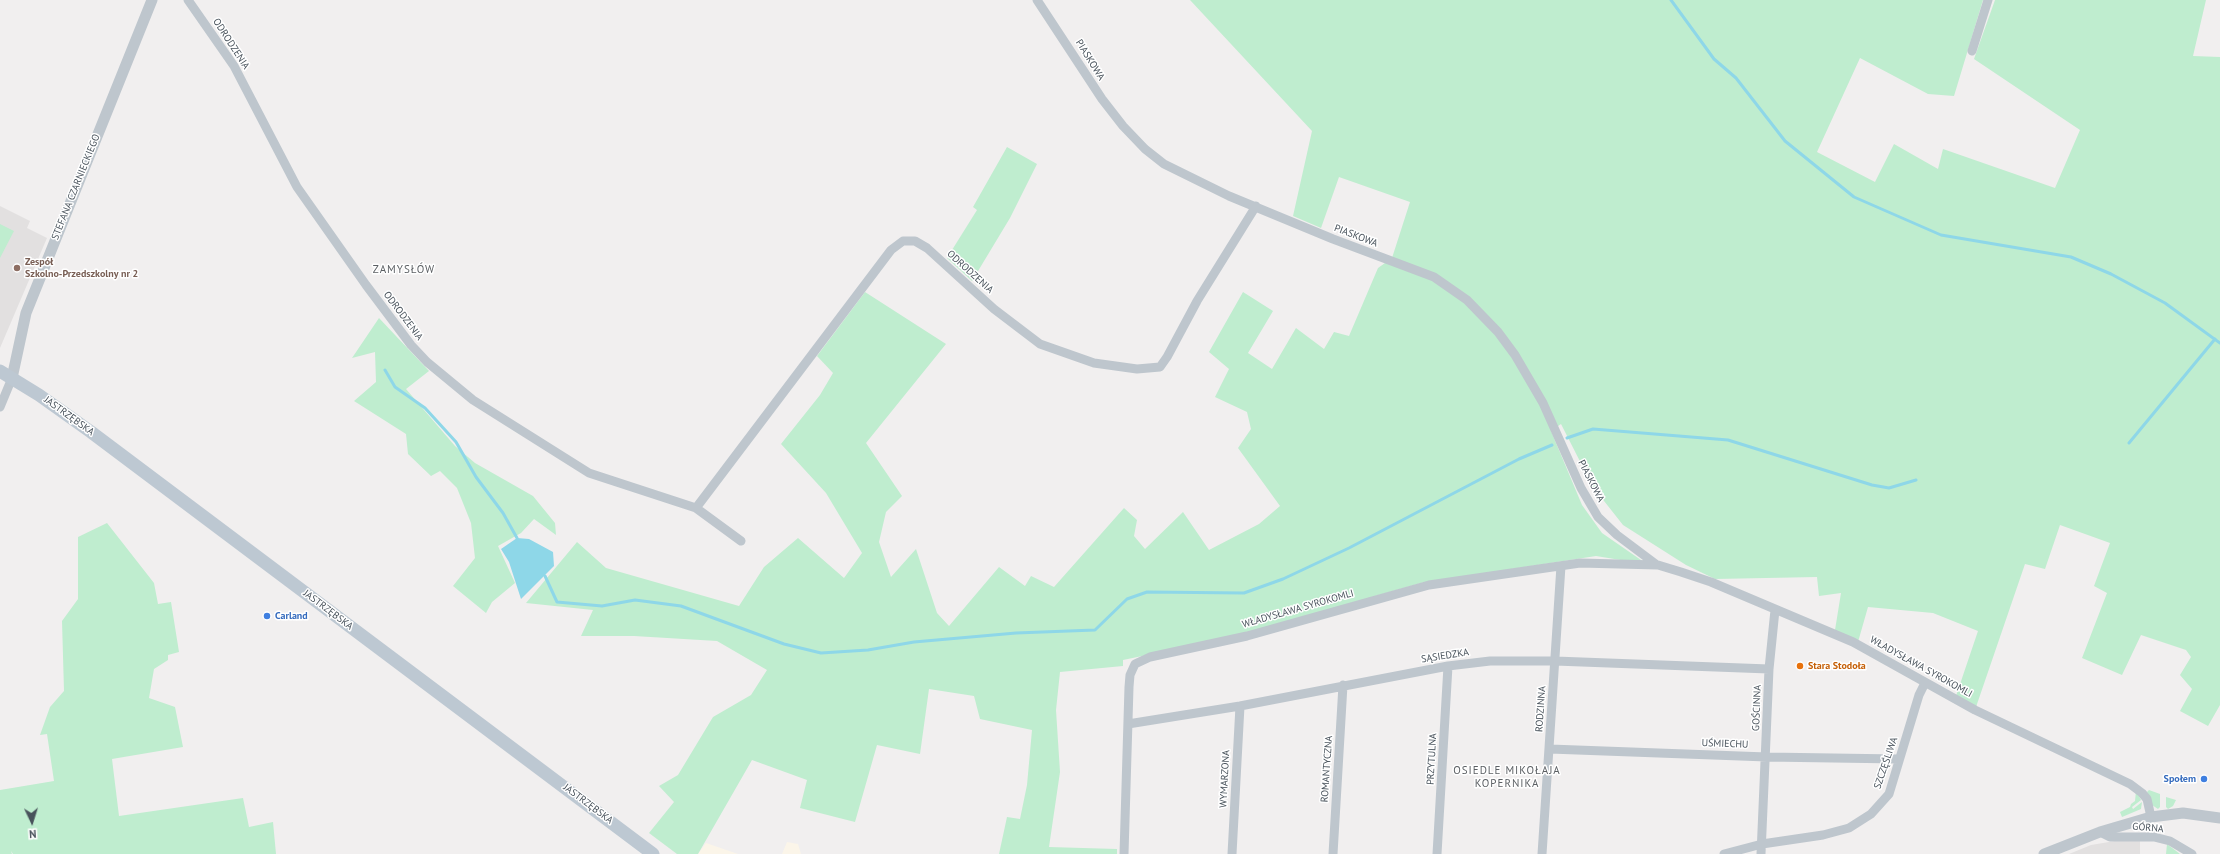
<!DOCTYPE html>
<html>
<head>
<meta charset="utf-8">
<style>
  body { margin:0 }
  #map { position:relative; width:2220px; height:854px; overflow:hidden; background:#f1efef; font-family:"PT Sans",sans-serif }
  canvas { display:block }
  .north { position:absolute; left:12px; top:802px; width:40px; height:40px; -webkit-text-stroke:3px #fff; paint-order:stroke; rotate:176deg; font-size:11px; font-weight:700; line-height:16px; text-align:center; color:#48525b }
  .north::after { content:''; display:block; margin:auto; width:14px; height:18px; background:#48525b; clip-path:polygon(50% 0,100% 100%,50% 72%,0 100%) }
</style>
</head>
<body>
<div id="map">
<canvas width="2220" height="854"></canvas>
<div class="north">N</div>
</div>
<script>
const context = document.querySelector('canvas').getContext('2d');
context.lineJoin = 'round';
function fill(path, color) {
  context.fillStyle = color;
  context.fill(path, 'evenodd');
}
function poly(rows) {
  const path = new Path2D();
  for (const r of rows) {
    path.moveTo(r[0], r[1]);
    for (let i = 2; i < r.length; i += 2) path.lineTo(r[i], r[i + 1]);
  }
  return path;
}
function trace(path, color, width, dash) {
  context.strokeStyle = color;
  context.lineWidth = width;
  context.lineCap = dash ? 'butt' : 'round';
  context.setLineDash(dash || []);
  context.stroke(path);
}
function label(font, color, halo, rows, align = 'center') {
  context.font = font + ' "PT Sans",sans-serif';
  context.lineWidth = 3;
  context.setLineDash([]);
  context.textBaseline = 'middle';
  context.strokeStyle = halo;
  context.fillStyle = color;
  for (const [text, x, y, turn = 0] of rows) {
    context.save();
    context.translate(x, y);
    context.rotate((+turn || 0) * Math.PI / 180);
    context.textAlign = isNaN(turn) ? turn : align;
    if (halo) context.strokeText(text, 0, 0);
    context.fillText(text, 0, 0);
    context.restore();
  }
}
fill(poly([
  [787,842,798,844,801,854,782,854],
  [706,843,738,854,698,854]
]), '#fbf5e9');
fill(poly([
  [0,206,30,221,27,228,47,238,0,348],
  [2115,841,2140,841,2140,854,2069,854,2091,845]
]), '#e2e0e0');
fill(poly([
  [1190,0,1983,0,1954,96,1928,94,1860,58,1817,152,1875,182,1894,144,1938,169,1943,149,2055,188,2080,130,1974,59,1995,0,2206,0,2193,56,2220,57,2220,705,2208,726,2180,711,2192,689,2180,675,2191,657,2186,650,2141,635,2122,675,2082,658,2107,593,2094,586,2110,543,2060,525,2045,569,2025,564,1976,707,1956,696,1978,631,1933,613,1868,607,1858,642,1835,630,1841,593,1819,596,1817,577,1715,579,1686,565,1623,525,1593,487,1561,424,1551,431,1582,505,1602,533,1641,560,1639,563,1596,556,1421,583,1229,638,1123,660,1123,666,1060,672,1056,710,1060,772,1049,847,1117,849,1117,854,999,854,1007,817,1020,819,1027,785,1032,730,980,719,974,696,929,689,920,754,877,745,855,822,800,808,807,780,752,760,698,854,677,854,649,833,674,802,659,786,678,775,713,717,751,695,767,670,717,641,634,636,581,636,593,610,526,603,577,542,606,568,739,606,764,567,798,538,844,578,862,553,826,493,781,444,820,395,833,373,817,356,865,292,946,344,866,443,902,496,886,512,879,542,891,577,916,549,937,613,949,626,999,567,1025,586,1031,576,1054,587,1124,508,1137,520,1134,536,1145,549,1183,512,1209,550,1259,524,1280,506,1238,448,1251,429,1247,412,1215,397,1229,369,1209,352,1243,292,1273,311,1248,353,1272,369,1296,328,1324,349,1334,332,1349,336,1378,268,1392,258,1410,202,1339,177,1321,228,1293,216,1312,131],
  [1007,147,1037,164,1010,218,972,281,947,258,977,210,973,207],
  [0,224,14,231,0,258],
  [379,318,429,371,406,389,455,446,475,463,533,496,555,523,556,535,534,519,521,533,498,546,515,583,492,602,486,613,453,586,475,558,471,523,457,488,440,471,431,476,408,454,406,434,354,401,376,382,375,352,352,358],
  [107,523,154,583,158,604,171,602,179,652,168,655,168,660,154,669,149,698,175,707,183,747,112,759,119,816,243,798,249,827,273,822,276,854,13,854,11,851,12,854,0,854,0,790,54,781,47,734,40,735,50,707,64,691,62,621,78,599,78,537],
  [2149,790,2160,794,2160,807,2158,809,2152,805,2147,792],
  [2136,791,2140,794,2139,796,2141,800,2132,807,2133,809,2142,802,2141,809,2122,817,2120,812,2130,807,2131,804,2135,801],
  [2166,797,2176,800,2173,806,2168,809,2166,807],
  [2167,844,2180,854,2166,854]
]), '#bfedcf');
fill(poly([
  [517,538,529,539,553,552,554,566,521,599,509,562,501,549]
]), '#8ed7e8');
trace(poly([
  [1671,0,1714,59,1736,78,1785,141,1854,197,1941,235,2071,257,2111,274,2165,303,2220,343],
  [385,370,395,387,425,408,456,442,476,477,503,513,517,538],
  [1567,438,1593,429,1728,440,1872,485,1889,488,1916,480],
  [2129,443,2215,339],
  [545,576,557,602,602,606,635,600,681,606,784,644,821,653,868,650,914,642,1016,633,1095,630,1127,599,1147,592,1244,593,1283,579,1349,548,1519,459,1552,445]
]), '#8ed7e8', 3);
trace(poly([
  [188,0,234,66,297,187,366,285,411,345,427,362,473,400,589,473,696,508,741,541],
  [1037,0,1102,99,1123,126,1145,149,1164,164,1229,196,1333,239,1434,277,1467,300,1498,332,1515,355,1543,403,1581,488,1598,517,1617,535,1657,565],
  [1972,51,1988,0],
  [0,407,12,378],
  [696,508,891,250,903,241,915,241,927,248,994,309,1040,344,1094,363,1137,369,1160,367,1167,357,1197,301,1256,206],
  [1128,724,1240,706,1448,666,1490,661,1555,661,1769,669],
  [1550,749,1767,757,1899,759],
  [2100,832,2110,837,2154,837,2170,841,2192,854],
  [1124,854,1129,687,1130,675,1135,664,1150,657,1247,636,1429,585,1580,563,1658,565,1681,572,1711,582,1853,642,1975,710,2130,784,2142,793,2147,799,2151,817],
  [1232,854,1240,706],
  [1333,854,1343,685],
  [1437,854,1448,666],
  [1542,854,1561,566],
  [1724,854,1762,844,1823,835,1849,828,1871,814,1889,794,1919,695,1925,683],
  [1761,854,1769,669,1775,610]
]), '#bec6cd', 9);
trace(poly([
  [12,378,26,313,152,0],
  [2044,854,2100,832,2151,817,2183,813,2220,818]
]), '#bec6cd', 11);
trace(poly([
  [0,371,39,395,91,432,653,854]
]), '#bdc8d2', 13);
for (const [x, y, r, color] of [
  [17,268,4,"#8d6e63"],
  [267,616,4,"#3f7fe0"],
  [1800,666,4,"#e8710a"],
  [2204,779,4,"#3f7fe0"]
]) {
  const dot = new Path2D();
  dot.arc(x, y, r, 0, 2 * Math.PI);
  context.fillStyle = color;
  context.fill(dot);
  trace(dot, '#fff', 1.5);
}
label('10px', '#48525b', '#fff', [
  ["ODRODZENIA",231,44,57],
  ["PIASKOWA",1090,60,58],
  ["STEFANA CZARNIECKIEGO",76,187,-68],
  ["PIASKOWA",1356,236,21],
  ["ODRODZENIA",970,272,42],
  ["ODRODZENIA",403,316,53],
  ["JASTRZĘBSKA",69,416,36],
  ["PIASKOWA",1591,481,63],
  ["WŁADYSŁAWA SYROKOMLI",1298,609,-16],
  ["JASTRZĘBSKA",328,610,37],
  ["SĄSIEDZKA",1445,656,-9],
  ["WŁADYSŁAWA SYROKOMLI",1921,667,29],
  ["GOŚCINNA",1757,708,-88],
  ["RODZINNA",1541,709,-86],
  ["UŚMIECHU",1725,744,2],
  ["PRZYTULNA",1432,759,-87],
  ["SZCZĘŚLIWA",1886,763,-71],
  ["ROMANTYCZNA",1327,769,-86],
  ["WYMARZONA",1225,779,-87],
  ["JASTRZĘBSKA",588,804,37],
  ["GÓRNA",2148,828,5]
]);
label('bold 10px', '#785e54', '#fff', [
  ["Zespół",25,262],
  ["Szkolno-Przedszkolny nr 2",25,274]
], 'left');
label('bold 10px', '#366cbe', '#fff', [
  ["Carland",275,616],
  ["Społem",2196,779,"right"]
], 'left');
label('bold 10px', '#c56008', '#fff', [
  ["Stara Stodoła",1808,666]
], 'left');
context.letterSpacing = '1px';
label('11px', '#5b5f63', '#fff', [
  ["ZAMYSŁÓW",404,270],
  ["OSIEDLE MIKOŁAJA",1507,771],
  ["KOPERNIKA",1507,784]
]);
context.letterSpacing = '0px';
</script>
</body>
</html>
